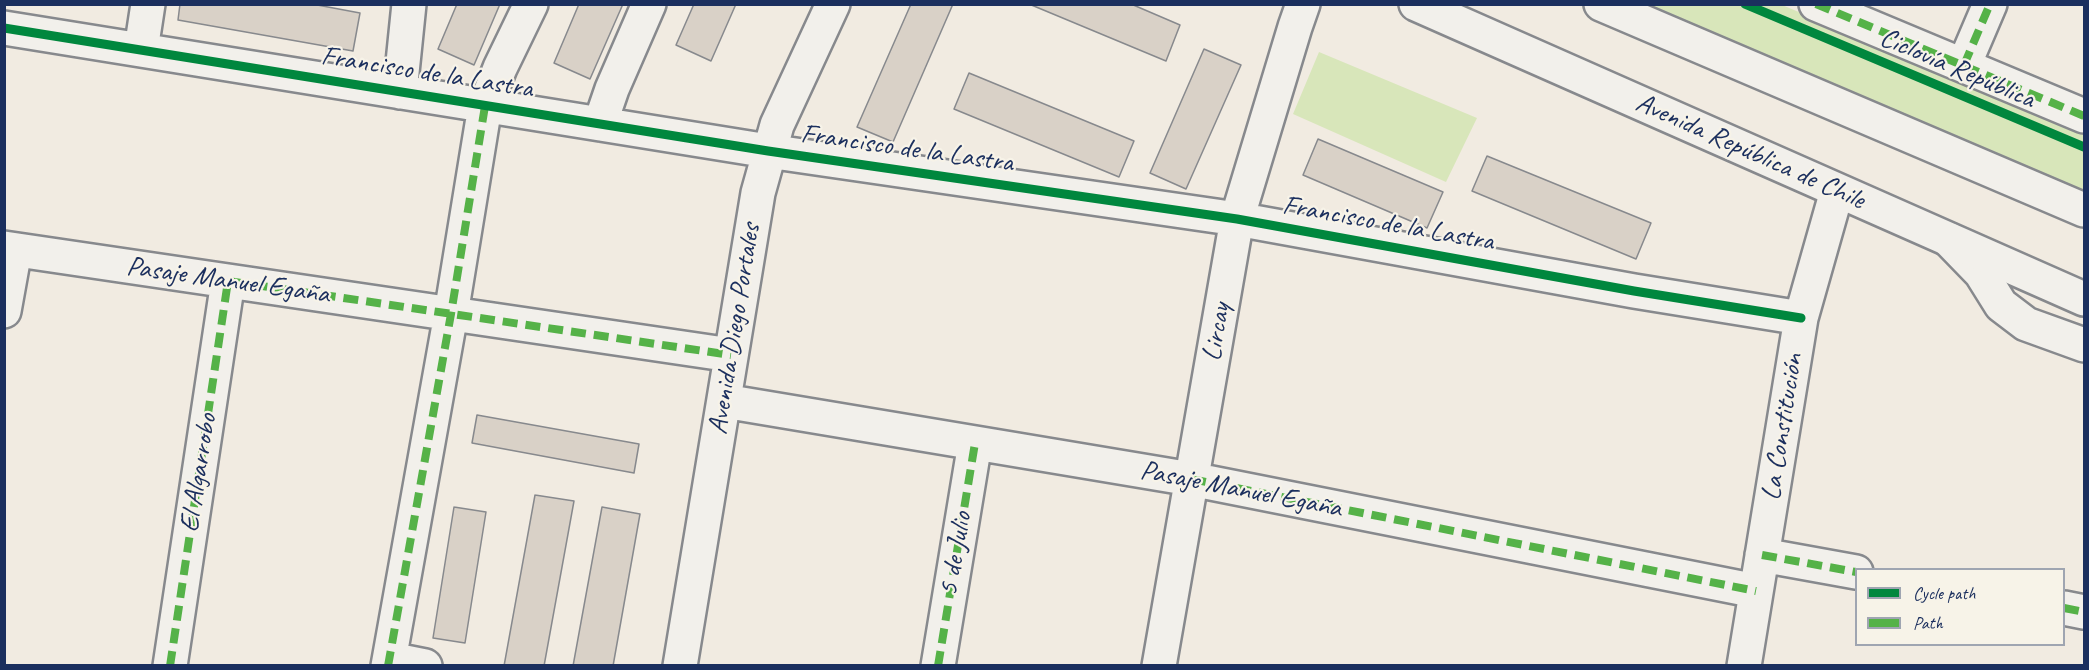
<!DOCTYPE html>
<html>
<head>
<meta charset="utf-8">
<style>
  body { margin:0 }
  #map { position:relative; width:2089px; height:670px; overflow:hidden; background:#f1ebe1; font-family:Caveat,sans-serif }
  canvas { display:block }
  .frame { position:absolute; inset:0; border:6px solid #1b2f5e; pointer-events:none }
  .legend { position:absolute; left:1855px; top:568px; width:210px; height:78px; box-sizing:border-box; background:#f7f3e8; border:2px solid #9fa5b1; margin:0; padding:8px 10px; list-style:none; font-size:18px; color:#1b2f5e }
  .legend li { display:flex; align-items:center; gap:12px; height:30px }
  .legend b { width:30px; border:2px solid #9fa5b1 }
</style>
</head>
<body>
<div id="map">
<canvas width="2089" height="670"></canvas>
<div class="frame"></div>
<ul class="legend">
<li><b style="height:8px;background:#00873e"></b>Cycle path</li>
<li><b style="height:8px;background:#55b248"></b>Path</li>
</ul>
</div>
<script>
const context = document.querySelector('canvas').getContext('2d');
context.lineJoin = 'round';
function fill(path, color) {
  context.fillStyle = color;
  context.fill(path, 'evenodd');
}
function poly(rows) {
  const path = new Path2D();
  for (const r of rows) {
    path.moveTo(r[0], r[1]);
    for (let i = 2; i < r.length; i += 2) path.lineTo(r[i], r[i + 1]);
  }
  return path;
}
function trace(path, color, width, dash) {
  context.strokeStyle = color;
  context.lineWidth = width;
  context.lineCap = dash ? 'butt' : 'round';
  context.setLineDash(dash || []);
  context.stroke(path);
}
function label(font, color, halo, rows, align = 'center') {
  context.font = font + ' Caveat,sans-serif';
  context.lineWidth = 4.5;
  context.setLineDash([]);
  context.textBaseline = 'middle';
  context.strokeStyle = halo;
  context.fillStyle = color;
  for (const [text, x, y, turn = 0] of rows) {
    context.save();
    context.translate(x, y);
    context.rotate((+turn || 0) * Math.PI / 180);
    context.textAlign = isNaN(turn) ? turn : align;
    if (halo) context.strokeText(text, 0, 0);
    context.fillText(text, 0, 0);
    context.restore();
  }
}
fill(poly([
  [1639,5,1782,5,2084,131,2084,194],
  [1319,52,1477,118,1446,182,1293,114]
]), '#d8e6ba');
const building = poly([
  [180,4,312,4,360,13,353,51,178,20,180,4],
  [457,4,500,4,474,65,438,49,457,4],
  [579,4,623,4,590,79,554,63,579,4],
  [694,4,736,4,711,61,676,45,694,4],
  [911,4,953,4,893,142,857,127,911,4],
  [1029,4,1131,4,1180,25,1166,61,1029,4],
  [1204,49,1241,65,1186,189,1150,173,1204,49],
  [969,73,1134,141,1119,177,954,109,969,73],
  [1318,139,1443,192,1427,228,1303,175,1318,139],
  [1487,156,1651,223,1636,259,1472,191,1487,156],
  [477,415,639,444,634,473,472,443,477,415],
  [535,495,574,501,544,666,504,666,535,495],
  [454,507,486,512,465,643,433,638,454,507],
  [602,507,640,514,613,666,573,666,602,507]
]);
fill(building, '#d9d1c7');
trace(building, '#87898d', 1.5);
const minor = poly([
  [1816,4,2084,116],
  [4,28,768,151,1237,219,1634,291,1801,318],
  [141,50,148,4],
  [1964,65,1990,4],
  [400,92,409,4],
  [600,124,612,89,649,4],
  [1949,240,1981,273,2001,305,2026,324,2084,345],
  [4,248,731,355],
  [4,311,15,250],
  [724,401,1191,479,1756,591],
  [1762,555,1856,572],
  [2064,608,2084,612],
  [390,659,425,666],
  [170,666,228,281],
  [388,666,451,314,485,106,500,68,531,4],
  [680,666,758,193,777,125,833,4],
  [938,666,975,443],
  [1159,666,1237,219,1295,27,1303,4],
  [1744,666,1801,318,1837,191]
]);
const major = poly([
  [1416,4,2084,299],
  [1601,4,2084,210]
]);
trace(minor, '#87898d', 38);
trace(major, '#87898d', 38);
trace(minor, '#f2f0eb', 33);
trace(major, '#f2f0eb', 33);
trace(poly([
  [1816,4,2084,116],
  [1964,65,1990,4],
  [1191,479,1756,591],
  [1762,555,1856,572],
  [2064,608,2084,612],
  [170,666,228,281,731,355],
  [388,666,451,314,485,106],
  [938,666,975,443]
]), '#55b248', 8, [15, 8]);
trace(poly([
  [1745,4,2084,147],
  [4,28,768,151,1237,219,1634,291,1801,318]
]), '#00873e', 9);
label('28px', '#1b2f5e', '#f7f3e8', [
  ["Ciclovía República",1957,69,23],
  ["Francisco de la Lastra",427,73,9],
  ["Francisco de la Lastra",907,149,8],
  ["Avenida República de Chile",1750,152,24],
  ["Francisco de la Lastra",1388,224,10],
  ["Pasaje Manuel Egaña",228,281,8],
  ["Avenida Diego Portales",735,329,-81],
  ["Lircay",1217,332,-80],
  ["La Constitución",1783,427,-81],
  ["El Algarrobo",199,473,-81],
  ["Pasaje Manuel Egaña",1241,490,11],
  ["5 de Julio",956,554,-80]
]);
</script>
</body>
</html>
